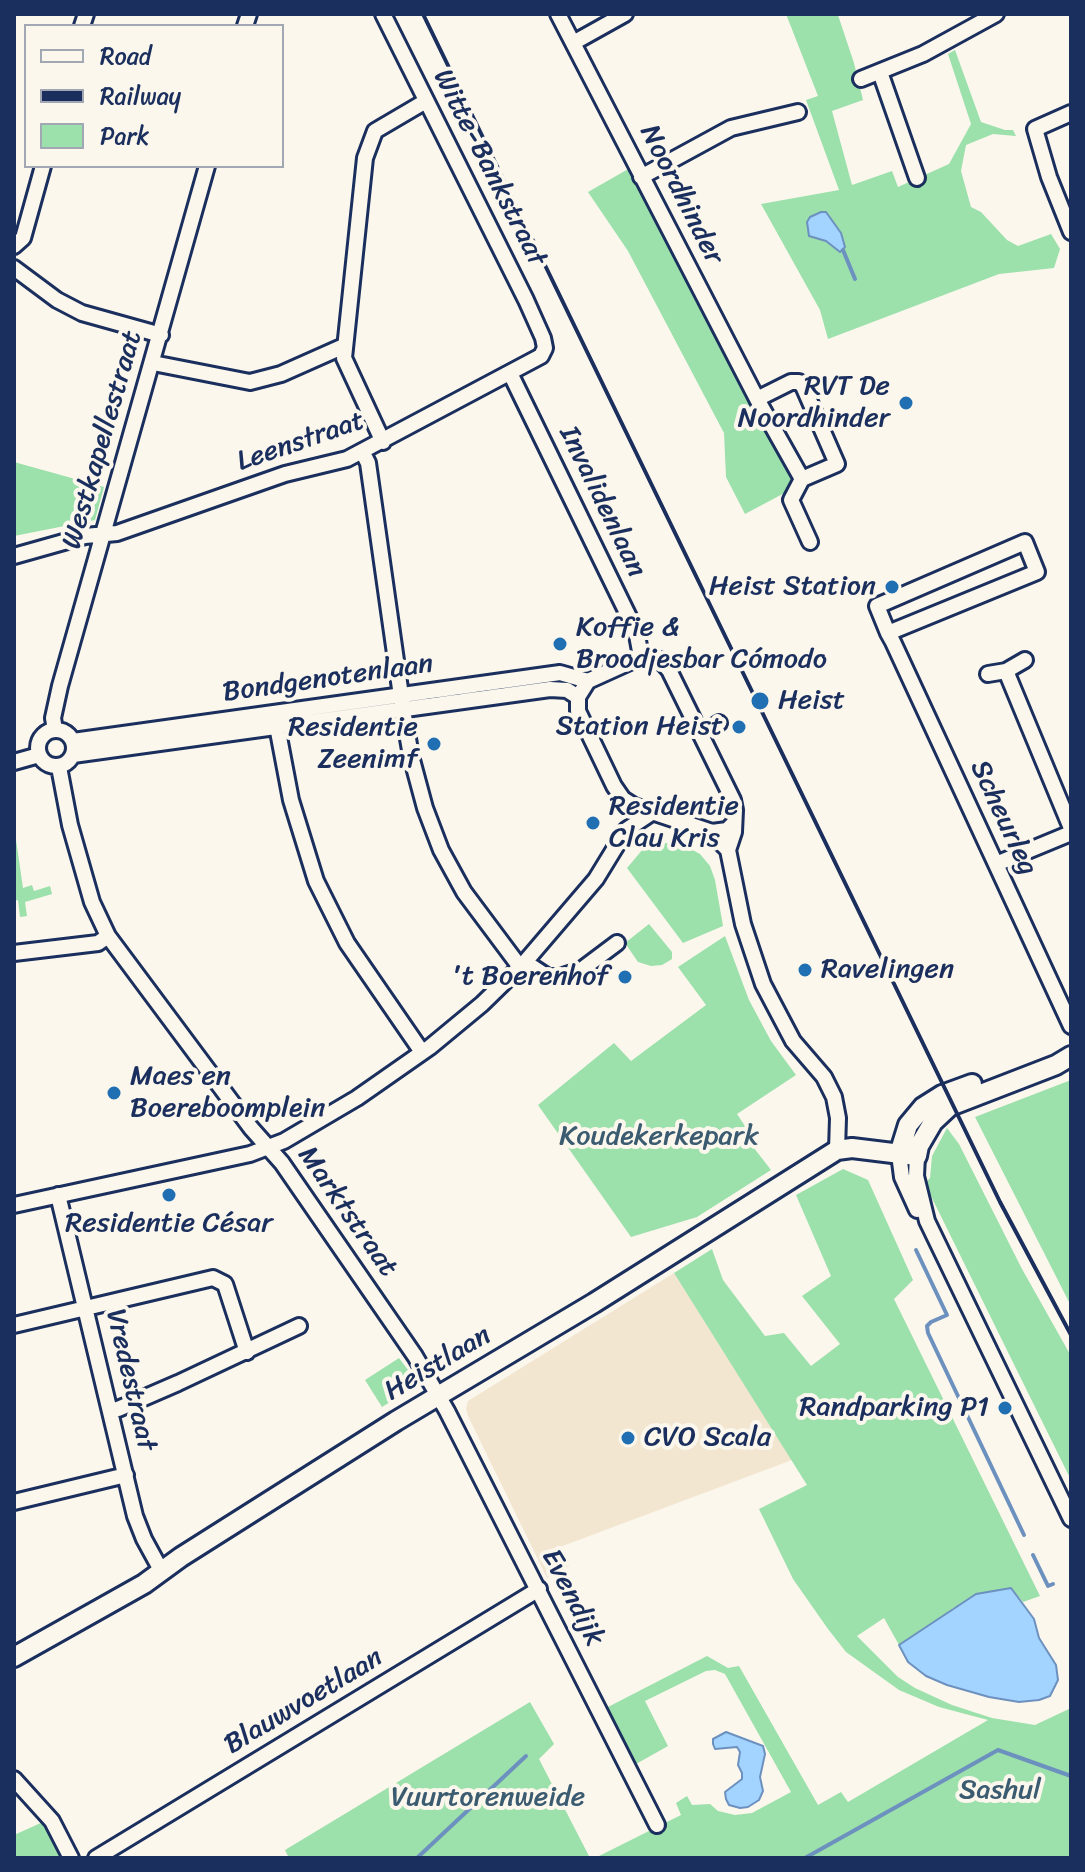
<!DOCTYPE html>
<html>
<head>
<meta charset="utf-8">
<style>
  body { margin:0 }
  #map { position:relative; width:1085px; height:1872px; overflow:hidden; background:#fbf7ec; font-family:Sriracha,sans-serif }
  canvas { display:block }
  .frame { position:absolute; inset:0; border:16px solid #1b2f5e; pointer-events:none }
  .legend { position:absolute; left:24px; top:24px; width:260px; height:144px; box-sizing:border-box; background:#fbf7ec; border:2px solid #a1a7b3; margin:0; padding:10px 14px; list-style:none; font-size:24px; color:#1b2f5e }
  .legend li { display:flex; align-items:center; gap:16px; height:40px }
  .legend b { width:40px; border:2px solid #a1a7b3 }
</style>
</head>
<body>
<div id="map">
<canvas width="1085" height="1872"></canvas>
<div class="frame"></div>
<ul class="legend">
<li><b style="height:10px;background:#fbf7ec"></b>Road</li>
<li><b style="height:10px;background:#1b2f5e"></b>Railway</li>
<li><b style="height:22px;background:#9ce0ab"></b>Park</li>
</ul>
</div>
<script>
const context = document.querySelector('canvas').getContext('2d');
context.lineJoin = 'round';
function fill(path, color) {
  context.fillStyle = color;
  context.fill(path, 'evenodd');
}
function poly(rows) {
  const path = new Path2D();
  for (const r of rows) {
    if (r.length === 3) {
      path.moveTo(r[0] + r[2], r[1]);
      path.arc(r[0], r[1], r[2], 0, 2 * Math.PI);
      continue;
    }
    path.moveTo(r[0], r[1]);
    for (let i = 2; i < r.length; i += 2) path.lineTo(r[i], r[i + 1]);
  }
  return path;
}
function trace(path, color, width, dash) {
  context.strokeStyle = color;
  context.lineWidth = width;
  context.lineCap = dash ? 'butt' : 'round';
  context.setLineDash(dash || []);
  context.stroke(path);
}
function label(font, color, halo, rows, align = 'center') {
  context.font = font + ' Sriracha,sans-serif';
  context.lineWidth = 8;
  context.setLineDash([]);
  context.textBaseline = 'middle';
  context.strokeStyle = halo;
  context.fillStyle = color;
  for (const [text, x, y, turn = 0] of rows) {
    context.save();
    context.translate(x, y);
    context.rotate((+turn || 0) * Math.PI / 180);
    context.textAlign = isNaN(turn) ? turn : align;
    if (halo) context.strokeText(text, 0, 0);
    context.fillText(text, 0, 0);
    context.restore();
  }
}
fill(poly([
  [674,1273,792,1460,560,1547,569,1566,547,1578,468,1416,466,1409,468,1401]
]), '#f3e6d1');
fill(poly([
  [786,14,840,14,838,15,854,63,863,100,832,111,852,185,892,171,898,187,949,164,971,124,948,54,955,50,981,122,1005,130,1013,130,1016,136,993,134,966,145,961,171,971,207,981,212,1007,240,1018,246,1051,234,1060,249,1054,268,999,274,828,339,820,310,761,204,839,190,806,100,818,96],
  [630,168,795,483,792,489,745,514,726,477,724,433,628,251,588,192],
  [14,462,104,487,95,520,14,536],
  [14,826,23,888,32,885,34,891,50,886,52,894,25,902,27,916,20,917,18,900,14,901],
  [665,843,683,845,700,854,710,866,715,880,723,926,683,943,627,868,643,849],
  [649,924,672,952,672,959,662,965,651,966,638,962,625,943],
  [725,936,749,1000,771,1041,796,1075,737,1114,751,1135,747,1139,771,1170,697,1217,631,1237,538,1105,614,1043,631,1061,706,1005,678,967],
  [1071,1080,1071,1306,975,1117],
  [947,1128,959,1144,1022,1269,1071,1356,1071,1480,928,1190,927,1181,930,1178,932,1156],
  [843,1169,868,1180,913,1280,894,1299,1040,1596,1023,1602,1011,1588,953,1608,926,1629,899,1645,884,1618,857,1636,898,1677,915,1688,952,1705,992,1718,1035,1725,1071,1708,1071,1858,595,1858,681,1815,676,1803,687,1796,692,1805,710,1804,718,1811,735,1815,752,1813,791,1792,725,1674,715,1670,706,1671,645,1701,668,1746,636,1764,606,1708,707,1656,728,1668,739,1666,818,1805,841,1792,848,1802,988,1720,939,1707,899,1690,846,1652,828,1629,793,1579,759,1509,807,1485,674,1273,712,1249,723,1280,765,1336,784,1333,811,1366,840,1344,802,1296,831,1276,796,1195],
  [399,1358,408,1370,405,1373,409,1379,412,1377,416,1386,382,1407,365,1380],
  [530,1702,554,1744,539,1759,590,1858,289,1858,285,1850],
  [43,1822,60,1858,14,1858,14,1835]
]), '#9ce0ab');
const water = poly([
  [821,212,826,212,841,233,845,247,840,252,826,241,809,236,807,222,810,217,821,212],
  [1011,1588,1034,1619,1039,1638,1056,1665,1058,1680,1050,1696,1039,1700,1019,1702,989,1697,947,1685,926,1676,908,1662,899,1645,976,1594,1011,1588],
  [726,1732,763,1746,765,1754,760,1777,763,1791,759,1800,748,1807,740,1808,729,1805,726,1799,725,1792,742,1779,742,1773,738,1765,740,1752,737,1747,715,1749,713,1744,713,1739,726,1732]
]);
fill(water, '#a3d3ff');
trace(water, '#6d91bf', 2);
trace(poly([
  [843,250,855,279],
  [916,1250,947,1315,931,1322,927,1326,928,1333,1024,1535],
  [1033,1555,1048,1586,1053,1584],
  [417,1858,526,1756],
  [805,1858,998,1750,1071,1776]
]), '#6d91bf', 4);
const minor = poly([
  [558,14,757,399,802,479,837,464,803,386,799,382,791,382,757,399],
  [82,26,86,14],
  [245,26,249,14],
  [573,43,625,14],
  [880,72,917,178],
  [861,79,923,54,996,14],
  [1071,113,1035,129,1049,177,1071,232],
  [641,177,731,128,798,112],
  [14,246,23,238,43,166],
  [14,268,57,300,82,313,161,335],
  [153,363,250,382,281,374,344,346],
  [510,373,631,621,637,635,641,657],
  [383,442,344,358,365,158,375,131,426,101],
  [363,453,368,463,403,710,411,756,425,808,441,850,464,892,520,967],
  [802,479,791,500,810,542],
  [14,556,85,536,117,533,285,474,347,459,541,356,545,348,543,338,526,300,383,14],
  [888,633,1037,572,1025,542,877,606,888,633,893,642,1071,1026],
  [1006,671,1071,828],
  [988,674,1006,671,1025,660],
  [276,721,291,800,316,881,347,943,422,1052],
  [716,725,719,723],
  [56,748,18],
  [55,730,53,718,60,686,207,166],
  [73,741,560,673,588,681],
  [73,755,550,689,567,690,578,697],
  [14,762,39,755],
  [59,767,70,825,92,902,108,936,251,1128,282,1163,415,1356,447,1411,657,1825],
  [722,844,728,850,743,924,763,984,793,1041,824,1077,834,1097,838,1118,837,1150],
  [728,850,734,832,735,810,733,800,669,670,660,660,641,657,588,681,578,697,578,711,614,786,623,799,634,806,712,832,727,830,734,823],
  [996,864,1071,833],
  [14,953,98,943,108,936],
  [525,962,548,977,560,977,581,970,617,943],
  [899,1154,902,1177,917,1210],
  [917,1156,916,1176,927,1221,1071,1519],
  [58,1195,135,1516,144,1539,162,1572],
  [14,1205,250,1154,284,1141,357,1098,430,1047,482,1004,525,962,596,879,626,830,653,812],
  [14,1325,213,1278,225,1284,247,1352],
  [110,1410,118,1409,178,1383,299,1326],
  [14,1502,126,1475],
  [14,1779,52,1821,71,1858],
  [96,1858,539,1589]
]);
const major = poly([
  [899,1154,908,1125,923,1107,942,1095,972,1084],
  [14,1657,144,1584,181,1557,396,1421,594,1303,837,1150,852,1148,917,1156,919,1146,933,1122,950,1106,1056,1065,1071,1056]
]);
trace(minor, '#1b2f5e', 20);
trace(major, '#1b2f5e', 24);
trace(minor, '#fbf7ec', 14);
trace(major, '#fbf7ec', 18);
trace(poly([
  [423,14,1000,1202,1071,1335]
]), '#1b2f5e', 4);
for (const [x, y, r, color] of [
  [906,403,8,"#1f6fb2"],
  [892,587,8,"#1f6fb2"],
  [560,644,8,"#1f6fb2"],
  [760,701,10,"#1f6fb2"],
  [739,727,8,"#1f6fb2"],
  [434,744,8,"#1f6fb2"],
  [593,823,8,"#1f6fb2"],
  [805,970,8,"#1f6fb2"],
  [625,977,8,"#1f6fb2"],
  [114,1093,8,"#1f6fb2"],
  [169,1195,8,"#1f6fb2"],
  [1005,1408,8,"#1f6fb2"],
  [628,1438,8,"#1f6fb2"]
]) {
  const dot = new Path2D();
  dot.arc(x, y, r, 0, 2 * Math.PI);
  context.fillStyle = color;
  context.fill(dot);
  trace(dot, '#fbf7ec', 3);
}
label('28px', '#1b2f5e', '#fbf7ec', [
  ["Witte-Bankstraat",489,168,63],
  ["Noordhinder",681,195,63],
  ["Westkapellestraat",103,440,-74],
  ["Leenstraat",301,442,-19],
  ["Invalidenlaan",602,502,64],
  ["Bondgenotenlaan",328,679,-8],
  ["Scheurleg",1003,818,65],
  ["Marktstraat",347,1212,55],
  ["Heistlaan",438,1364,-31],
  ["Vredestraat",130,1380,77],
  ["Evendijk",572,1598,63],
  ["Blauwvoetlaan",304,1702,-31]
]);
label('28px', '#1b2f5e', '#fbf7ec', [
  ["RVT De",890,387],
  ["Noordhinder",890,419],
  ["Heist Station",876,587],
  ["Koffie &",576,628,"left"],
  ["Broodjesbar Cómodo",576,660,"left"],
  ["Heist",778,701,"left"],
  ["Station Heist",723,727],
  ["Residentie",418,728],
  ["Zeenimf",418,760],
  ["Residentie",609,807,"left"],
  ["Clau Kris",609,839,"left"],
  ["Ravelingen",821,970,"left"],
  ["'t Boerenhof",609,977],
  ["Maes en",130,1077,"left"],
  ["Boereboomplein",130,1109,"left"],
  ["Residentie César",169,1224,"center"],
  ["Randparking P1",989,1408],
  ["CVO Scala",644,1438,"left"]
], 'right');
label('28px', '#3b5b71', '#fbf7ec', [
  ["Koudekerkepark",659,1137],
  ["Sashul",1000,1791],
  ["Vuurtorenweide",488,1798]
]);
</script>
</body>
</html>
